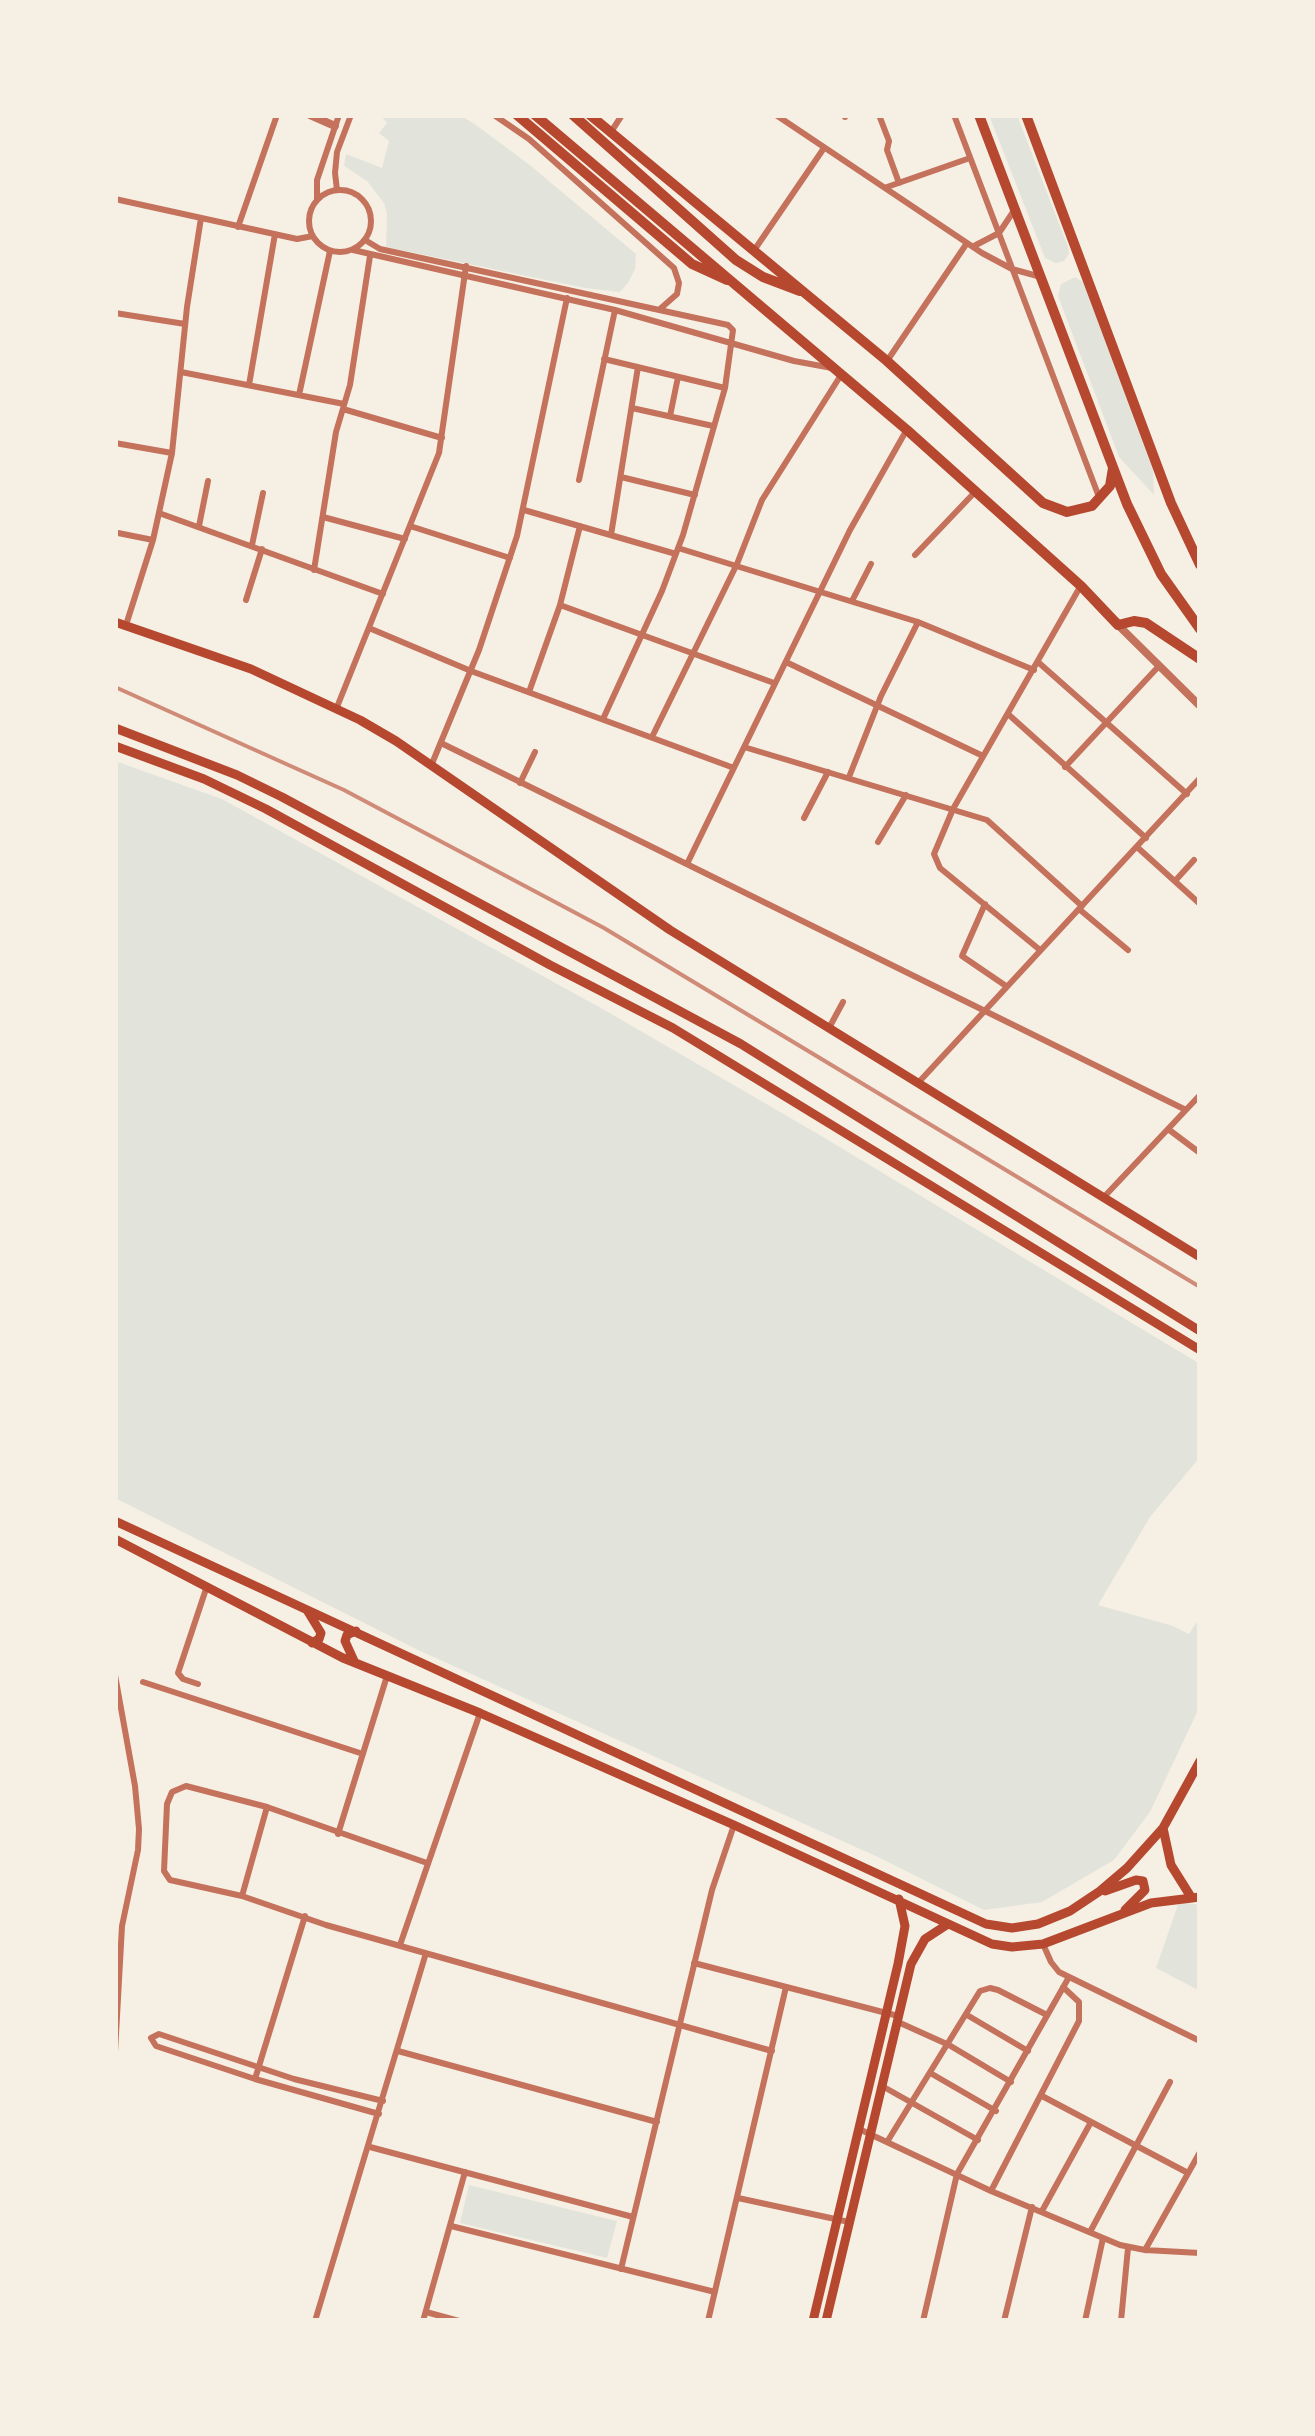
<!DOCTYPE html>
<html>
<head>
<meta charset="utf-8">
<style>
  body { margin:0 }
  #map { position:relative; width:1315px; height:2436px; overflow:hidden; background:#f6efe4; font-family:Merriweather,serif }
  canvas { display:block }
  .frame { position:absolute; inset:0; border:118px solid #f6efe4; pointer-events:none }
</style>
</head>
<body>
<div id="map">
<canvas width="1315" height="2436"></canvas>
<div class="frame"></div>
</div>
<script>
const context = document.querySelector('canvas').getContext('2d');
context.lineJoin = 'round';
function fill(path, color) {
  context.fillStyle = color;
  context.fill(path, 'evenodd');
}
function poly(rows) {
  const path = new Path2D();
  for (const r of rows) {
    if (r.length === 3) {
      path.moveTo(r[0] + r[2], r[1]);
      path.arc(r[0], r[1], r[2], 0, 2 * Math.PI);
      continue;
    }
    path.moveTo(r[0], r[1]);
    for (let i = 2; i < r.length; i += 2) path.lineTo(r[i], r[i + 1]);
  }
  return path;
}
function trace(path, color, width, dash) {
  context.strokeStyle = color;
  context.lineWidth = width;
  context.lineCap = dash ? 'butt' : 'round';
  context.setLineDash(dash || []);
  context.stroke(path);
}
fill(poly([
  [380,115,460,115,476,125,531,166,636,254,635,269,628,283,620,292,585,288,386,247,387,214,384,203,367,181,344,166,346,154,382,168,389,141,379,133,387,123],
  [989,115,1017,115,1068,247,1069,254,1064,261,1056,263,1045,258],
  [1075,277,1083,282,1153,470,1154,495,1119,457,1058,296,1061,284],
  [115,761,222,799,608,1012,818,1134,1200,1364,1200,1457,1150,1517,1098,1605,1173,1626,1189,1634,1200,1617,1197,1645,1200,1649,1200,1706,1150,1812,1114,1860,1042,1902,984,1910,880,1858,418,1650,115,1498],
  [1179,1902,1200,1905,1200,1991,1156,1968],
  [469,2185,617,2221,607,2258,460,2223]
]), '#e2e4dc');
trace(poly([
  [494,115,529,139,674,268,679,283,677,294,660,309],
  [776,115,982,253,1012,269,1041,277],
  [845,115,845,117],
  [879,115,889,141,887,150,899,183],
  [954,115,1099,497],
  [611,132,622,115],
  [887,187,970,158],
  [337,190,335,173,337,152,351,115],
  [340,221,31],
  [115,199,297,239,313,236],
  [317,200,317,180,339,115],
  [238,227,277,115],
  [365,240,380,249,728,325,733,330,725,388,683,535,662,591,603,719],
  [974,246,999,233,1015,209],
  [755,249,824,148],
  [353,250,615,310,794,361,832,368],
  [115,313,185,324],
  [604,359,725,388],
  [887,361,967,243],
  [181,372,344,404],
  [249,385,275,234],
  [299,395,330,251],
  [632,408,713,426],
  [343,409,442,438],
  [670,416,678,377],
  [115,443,172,453],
  [621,477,695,495],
  [579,480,615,310],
  [524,510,676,554],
  [159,513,383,594],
  [323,517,405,539],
  [199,526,208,481],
  [410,526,510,558],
  [118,533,153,540],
  [611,535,638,367],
  [252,545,263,493],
  [678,548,918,622,1034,670],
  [915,555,975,492],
  [314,570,336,432,350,385,370,256],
  [246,600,262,549],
  [852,601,871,564],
  [560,605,774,683],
  [126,625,153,540,172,453,187,307,201,218],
  [369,628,471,671,734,768],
  [786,662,983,756],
  [1038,662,1187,794],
  [529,692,560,605,580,526],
  [337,707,439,453,466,266],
  [1008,714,1146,838],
  [652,737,737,564,762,500,841,375],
  [441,743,1186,1110],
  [744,747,987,820,1082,906],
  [431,766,479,650,517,536,567,298],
  [1065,767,1158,667],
  [849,777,881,696,918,622],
  [520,783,535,752],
  [804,818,828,772],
  [878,842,906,795],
  [1137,847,1200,904],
  [687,864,850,530,906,431],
  [1175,881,1194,860],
  [985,904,962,956,1006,986],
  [1079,909,1128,950],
  [1040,950,940,868,934,854,953,809,1080,587],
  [829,1028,843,1002],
  [918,1083,1200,778],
  [1168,1129,1200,1153],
  [1103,1198,1200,1095],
  [115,1675,135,1786,139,1829,138,1850,122,1926,115,2052],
  [143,1682,363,1754],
  [198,1684,183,1679,178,1673,207,1586],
  [338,1834,387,1676],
  [427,1863,267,1807,186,1786,172,1792,167,1804,164,1871,170,1880,242,1896,326,1925,772,2051],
  [242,1896,267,1807],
  [1043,1944,1051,1962,1059,1972,1200,2041],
  [400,1945,480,1713],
  [694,1963,898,2016],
  [967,2015,1028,2051],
  [898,2022,949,2045,1011,2082],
  [398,2051,657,2122],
  [932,2074,996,2111],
  [255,2079,305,1916],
  [882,2086,978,2140],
  [1042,2096,1188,2173],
  [379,2114,255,2079,156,2046,151,2038,159,2034,294,2079,383,2101],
  [859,2129,991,2191,1120,2245,1145,2250,1200,2253],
  [887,2142,980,1991,990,1988,998,1990,1047,2015],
  [370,2147,633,2217],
  [991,2191,1079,2021,1079,2002,1063,1987],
  [738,2198,849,2222],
  [1042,2211,1091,2122],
  [451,2226,715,2292],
  [1090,2232,1170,2082],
  [1145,2250,1200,2152],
  [621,2269,712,1890,734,1825],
  [426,2312,459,2321],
  [315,2321,426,1953],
  [423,2321,465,2172],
  [708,2321,786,1987],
  [923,2321,957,2174,1069,1977],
  [1004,2321,1032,2207],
  [1085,2321,1103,2238],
  [1121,2321,1128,2248]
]), '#c5725c', 6);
trace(poly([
  [310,115,335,126],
  [1118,625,1200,706]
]), '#c5725c', 8);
trace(poly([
  [115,622,251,669,360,720,396,741,670,930,1200,1257],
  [115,728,237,775,282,797,741,1044,1200,1331],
  [115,746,204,779,266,809,550,965,673,1028,1200,1350],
  [115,1521,986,1924,1012,1928,1038,1924,1070,1911,1100,1891,1127,1868,1163,1828,1200,1761],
  [115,1539,343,1658,480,1713,734,1825,992,1944,1012,1947,1043,1944,1151,1903,1200,1897],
  [307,1610,321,1633,319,1639,312,1643],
  [355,1663,345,1641,347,1635,356,1631],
  [1163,1828,1171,1865,1191,1897],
  [1105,1891,1136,1880,1143,1881,1145,1890,1125,1910],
  [813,2321,898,1964,905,1926,899,1899],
  [826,2321,911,1964,925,1939,948,1924]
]), '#b5482f', 9);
trace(poly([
  [517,115,692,264,727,280],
  [535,115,907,430,1081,586,1118,625,1134,621,1146,623,1200,659],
  [573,115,736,260,763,277,800,291],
  [590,115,887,361,1043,503,1067,512,1092,506,1110,486,1113,468],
  [979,115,1127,504,1161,574,1200,629],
  [1026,115,1171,503,1200,565]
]), '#b5482f', 10);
trace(poly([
  [115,687,344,790,604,928,1200,1287]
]), '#cf8b77', 4);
</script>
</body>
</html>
